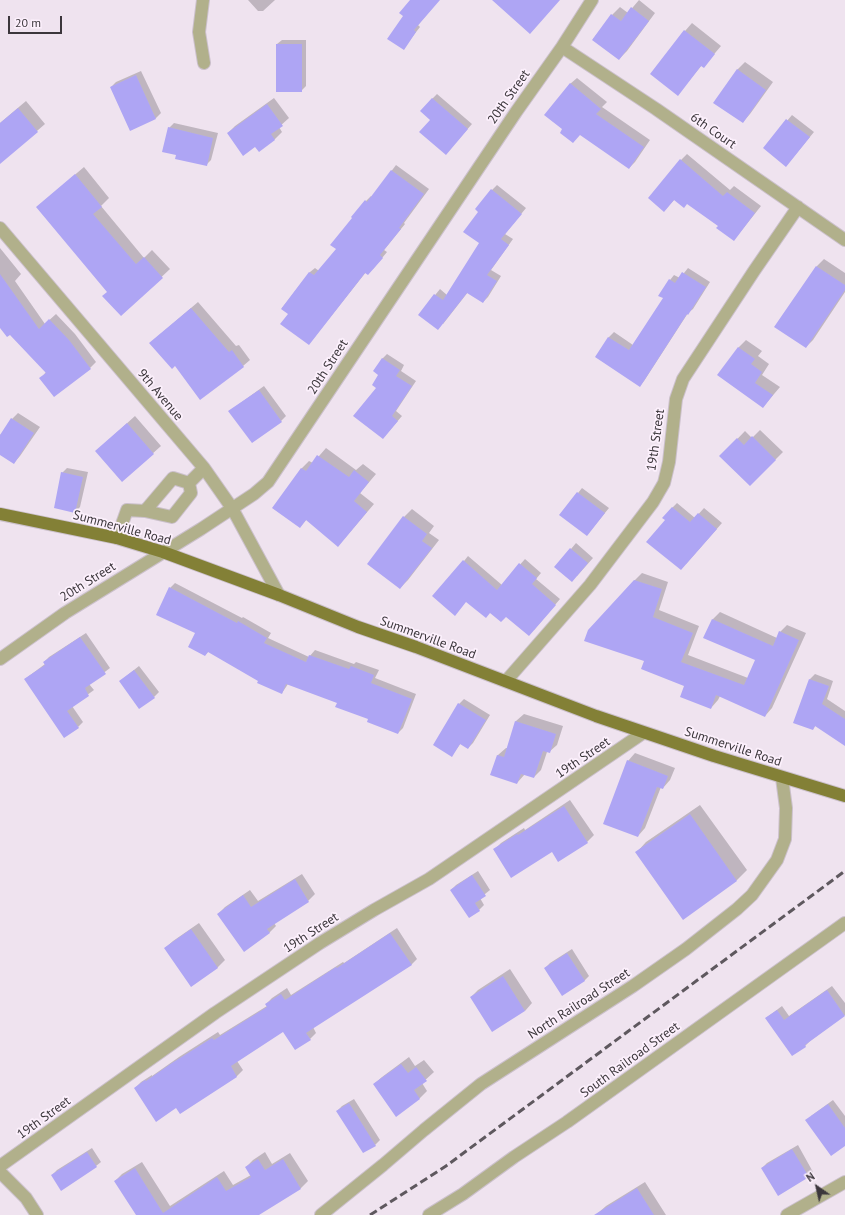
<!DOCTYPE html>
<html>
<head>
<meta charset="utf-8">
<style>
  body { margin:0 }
  #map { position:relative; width:845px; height:1215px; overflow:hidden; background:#efe3ef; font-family:"PT Sans",sans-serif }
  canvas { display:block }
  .north { position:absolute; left:797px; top:1167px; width:40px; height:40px; -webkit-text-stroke:3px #fcf0fc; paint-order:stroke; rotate:326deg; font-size:11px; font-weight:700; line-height:16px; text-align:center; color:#3b363b }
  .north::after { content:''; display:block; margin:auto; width:14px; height:18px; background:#3b363b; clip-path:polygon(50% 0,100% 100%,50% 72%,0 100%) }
  .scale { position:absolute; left:8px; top:16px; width:54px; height:18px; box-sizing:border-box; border:2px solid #3b363b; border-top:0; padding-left:5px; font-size:12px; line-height:14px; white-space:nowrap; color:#3b363b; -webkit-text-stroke:3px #fcf0fc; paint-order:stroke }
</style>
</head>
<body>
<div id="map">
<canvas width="845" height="1215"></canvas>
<div class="north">N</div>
<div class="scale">20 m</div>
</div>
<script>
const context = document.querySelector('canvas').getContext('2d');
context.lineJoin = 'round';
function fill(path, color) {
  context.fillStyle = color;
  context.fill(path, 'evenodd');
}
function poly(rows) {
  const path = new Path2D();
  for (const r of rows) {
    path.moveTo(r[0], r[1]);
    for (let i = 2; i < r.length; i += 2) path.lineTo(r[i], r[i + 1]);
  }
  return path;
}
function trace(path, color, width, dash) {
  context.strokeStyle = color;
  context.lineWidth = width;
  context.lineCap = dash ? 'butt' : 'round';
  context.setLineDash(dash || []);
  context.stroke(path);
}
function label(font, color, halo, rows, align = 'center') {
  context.font = font + ' "PT Sans",sans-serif';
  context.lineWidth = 3.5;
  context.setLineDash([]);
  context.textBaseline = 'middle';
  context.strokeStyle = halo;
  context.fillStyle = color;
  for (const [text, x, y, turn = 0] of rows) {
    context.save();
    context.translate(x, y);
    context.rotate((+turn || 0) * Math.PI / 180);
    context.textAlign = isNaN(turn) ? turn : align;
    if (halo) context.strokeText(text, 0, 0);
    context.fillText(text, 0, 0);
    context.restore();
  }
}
fill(poly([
  [248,0,275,0,263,11,258,11],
  [411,0,439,0,418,25,420,27,403,49,404,16],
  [639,0,655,13,627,51,619,59,593,39,612,15,620,7,628,13],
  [692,23,721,46,704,66,702,65,678,94,685,31],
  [282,40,306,40,306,86,301,91,277,44],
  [745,62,773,82,750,114,743,122,737,70],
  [141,71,161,113,156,118,131,130,111,87,116,82],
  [577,78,607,102,602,107,650,140,635,162,629,168,580,134,564,129,570,84],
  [437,94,472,124,450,149,431,120,432,99],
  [274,98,289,118,279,127,282,132,275,139,259,151,255,145,228,133,235,126],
  [26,101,45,124,0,163,0,123],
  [792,115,814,132,786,166,764,148],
  [174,123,218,133,211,160,206,165,177,155,169,128],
  [687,154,730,190,734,186,761,206,734,240,719,226,687,203,675,199,664,211,681,160],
  [396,165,429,189,404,223,405,224,384,250,387,252,373,269,366,272,313,339,289,313,282,308,310,272,315,268,319,271,337,249,354,218,352,217,366,201,371,196,372,197],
  [84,167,109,198,101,206,144,258,152,250,170,269,121,315,108,292,37,207],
  [497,185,526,208,505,234,513,239,491,270,501,276,488,297,483,302,468,292,443,324,419,315,440,289,447,295,480,243,479,212,492,190],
  [0,248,21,274,15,281,45,324,56,314,75,334,96,362,90,368,41,378,46,372,10,334,0,326],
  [824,259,845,273,845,292,813,340,806,347,817,266],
  [688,268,710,282,693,309,688,313,644,381,640,386,596,357,609,337,614,332,633,345,664,298,670,280,674,275,680,278],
  [198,302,236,346,239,345,250,360,243,366,200,398,157,337],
  [746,340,762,351,758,356,769,364,762,375,780,387,763,407,719,375,739,347],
  [387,354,404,365,401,371,416,381,396,411,402,416,383,438,380,375,382,359],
  [264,386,286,416,281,421,235,407],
  [18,413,40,427,20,456,14,463,0,454,0,434,1,435,12,419],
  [135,416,161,446,122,481,104,444],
  [760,430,783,452,750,485,721,456,745,431,752,438],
  [326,448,356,470,363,464,376,474,360,493,374,504,345,538,307,519,300,527,273,508,302,468,309,461,313,463],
  [67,468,88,472,80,507,75,512,62,473],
  [582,488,609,508,587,535,578,493],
  [677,503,695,518,704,508,722,523,686,564,666,520,672,508],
  [412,509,434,526,429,533,439,540,408,580,400,588,368,564,404,517],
  [576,543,593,558,577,576,556,567],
  [468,556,502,585,525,559,541,573,536,579,560,599,534,630,506,616,490,612,467,601,464,561],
  [642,573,668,582,659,610,699,626,688,655,748,678,757,659,705,638,713,619,720,612,777,638,780,632,787,625,806,633,772,708,765,716,720,696,718,700,711,708,685,685,646,660,634,581],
  [175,583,242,618,243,617,271,633,268,638,309,657,315,650,354,664,356,662,379,670,375,678,416,694,403,728,398,733,338,702,288,684,282,693,209,651,205,655,196,633,170,588],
  [86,633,110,668,89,684,94,690,72,706,83,722,78,727,25,679,45,664,44,662,49,657],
  [139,666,159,692,154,697,120,681],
  [815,674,833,681,827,699,845,711,845,745,816,725,813,729,795,722,810,679],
  [464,699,490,715,473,743,468,748,461,743,452,755,459,704],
  [524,714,563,726,557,745,549,752,547,752,541,770,534,777,525,774,517,783,492,775,498,755,506,748,508,748,516,721],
  [635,753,675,768,670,780,663,788,661,787,645,828,638,836,628,761],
  [570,800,594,835,587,842,552,851,494,850,501,843,524,828,525,830],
  [700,805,747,870,737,880,683,918,637,852,646,842],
  [478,871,490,890,480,898,484,905,479,910,451,890,456,885],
  [302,874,315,894,308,901,274,923,276,926,269,933,218,914,225,907,250,890,258,901],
  [199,923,225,960,217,968,165,948,173,941],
  [397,928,417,959,411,965,313,1027,316,1033,310,1039,283,1031,237,1061,243,1070,237,1076,201,1098,176,1107,135,1088,141,1082,152,1075,152,1076,179,1057,218,1032,220,1035,267,1006,266,1004,272,998,287,988,291,995,343,962,344,963],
  [572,949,589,976,584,981,545,968,550,963],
  [510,969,532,1003,525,1011,471,997,478,990],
  [832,986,845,1003,845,1015,810,1041,805,1046,766,1018,782,1006,789,1016],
  [409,1057,415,1066,424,1060,434,1072,422,1083,427,1091,420,1098,396,1115,374,1084,382,1077],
  [354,1099,380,1140,375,1145,337,1111,342,1106],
  [833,1100,845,1116,845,1145,811,1116],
  [798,1145,813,1172,808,1177,762,1168,767,1163],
  [92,1148,101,1162,96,1166,52,1175,57,1170],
  [265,1152,272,1164,290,1153,308,1181,301,1188,270,1207,254,1215,137,1215,115,1181,122,1174,142,1162,170,1206,224,1171,233,1185,251,1175,246,1167,253,1160],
  [645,1182,666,1215,599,1215,598,1213,606,1206]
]), '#0003');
fill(poly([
  [410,0,440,0,414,30,416,32,404,50,387,39,403,16,399,13],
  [492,0,560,0,530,34],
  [631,7,649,21,619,60,592,40,611,14,621,21],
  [684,30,715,54,704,68,701,66,678,96,650,74],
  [276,44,302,44,302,92,276,92],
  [737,69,766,90,743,123,713,103],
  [136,75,156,119,130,131,110,87],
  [570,83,601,109,596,114,644,147,629,169,580,135,573,143,560,133,562,129,544,115],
  [432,98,468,129,446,155,419,132,430,120,420,111],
  [267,104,283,126,271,134,275,140,259,152,255,147,243,156,227,133],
  [18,108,38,132,0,164,0,123],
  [786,119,810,137,786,167,763,148],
  [168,127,213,138,207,166,175,159,176,155,162,152],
  [680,159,723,196,727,192,755,213,734,241,716,228,718,226,687,204,684,208,674,200,664,212,648,198],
  [391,170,424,194,399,228,401,229,380,255,383,258,368,275,365,273,309,345,280,324,288,314,281,309,309,272,314,275,336,249,330,245,352,218,351,217,365,200,367,202],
  [75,174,102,207,93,214,136,264,144,257,163,278,121,316,102,296,107,292,36,207],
  [491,189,522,214,501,239,509,245,487,275,497,281,483,303,467,293,438,330,418,315,434,294,443,300,479,243,463,232,478,212,475,209],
  [816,266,845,285,845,290,806,348,774,327],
  [682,272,706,287,688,315,687,314,640,387,595,357,608,337,629,350,663,298,658,296,669,279,675,283],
  [0,274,39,329,49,319,69,340,91,369,54,397,39,378,46,373,10,335,7,337,0,328],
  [191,308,229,352,232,350,244,367,200,400,175,366,172,369,149,343],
  [738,347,755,359,751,364,762,372,755,383,773,395,763,408,717,375],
  [382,358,400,370,396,376,412,386,392,416,398,421,383,439,353,416,376,388,372,385,378,375,373,371],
  [259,390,282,422,252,443,228,411],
  [11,418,34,433,14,464,0,455,0,435],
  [127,423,154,454,122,482,95,451],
  [752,436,776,460,750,486,719,456,737,438,744,445],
  [317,455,349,477,354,470,369,482,354,501,367,512,338,547,306,520,300,528,272,508,301,468,306,471],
  [61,472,83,477,75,513,54,508],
  [577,492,605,513,587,536,559,515],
  [672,507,690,522,698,513,717,529,681,570,646,542,665,520,662,518],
  [403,516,427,534,422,541,432,548,400,589,367,564],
  [570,548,588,563,572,582,554,567],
  [463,560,497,590,519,563,537,578,532,584,556,605,529,636,506,617,501,622,490,613,486,618,466,602,455,616,432,596],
  [634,580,662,589,653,617,693,633,681,662,744,685,755,660,703,638,712,619,773,646,779,631,799,640,765,717,716,695,711,709,680,697,684,686,641,669,644,661,584,641,588,630],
  [169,587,237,623,238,621,267,638,264,643,306,662,309,655,349,669,351,666,374,675,371,683,412,699,398,734,367,722,368,719,335,707,337,703,286,684,282,694,257,683,258,681,208,652,205,656,188,647,195,633,156,615],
  [80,637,106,674,85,688,89,696,67,711,79,728,64,738,24,679,45,665,43,662],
  [134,670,155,698,139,709,119,681],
  [809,679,829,686,822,704,845,719,845,746,815,726,813,730,793,723],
  [458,703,486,720,468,749,460,744,452,757,433,745],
  [515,721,556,734,550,753,543,751,534,778,521,774,517,784,490,775,497,755,504,757],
  [627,760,668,776,663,789,657,787,638,837,603,824],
  [564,806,588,843,558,862,552,852,511,878,493,849,517,834,518,835],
  [690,814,737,881,683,920,635,852],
  [472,875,486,896,475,903,480,911,469,918,450,890],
  [295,879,309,902,267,929,270,933,244,952,217,914,243,895,251,907],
  [191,929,218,968,191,987,164,948],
  [390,933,412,965,306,1033,311,1040,295,1050,283,1032,231,1066,237,1077,180,1114,176,1108,156,1122,134,1088,145,1080,146,1081,172,1063,212,1038,214,1040,267,1007,265,1004,281,994,285,1000,336,967,337,968],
  [567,953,585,981,562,996,544,968],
  [503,976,525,1011,492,1032,470,997],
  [827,990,845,1016,805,1045,806,1047,792,1056,765,1018,777,1010,784,1020],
  [401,1064,408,1073,416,1067,427,1081,414,1090,420,1099,396,1117,373,1084],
  [349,1103,376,1146,363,1153,336,1111],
  [828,1104,845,1128,845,1146,831,1156,805,1120],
  [792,1149,809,1177,778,1196,761,1168],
  [87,1152,97,1167,61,1191,51,1175],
  [258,1159,265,1170,283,1159,301,1189,259,1215,136,1215,114,1181,135,1168,163,1213,217,1177,226,1191,251,1177,245,1167],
  [637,1188,654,1215,594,1215]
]), '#aea5f4');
const minor = poly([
  [203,0,199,32,204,63],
  [562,47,656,109,845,240],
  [0,228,204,468,232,508,279,595],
  [145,511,173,478,189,483,204,468],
  [117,538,127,510,145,511,172,517,191,493,189,483],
  [0,659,65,613,201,529,254,494,268,482,516,112,562,47,592,0],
  [506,681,590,585,653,502,664,483,669,462,676,399,683,379,754,271,798,207],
  [0,1166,215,1013,320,943,374,910,429,879,643,733],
  [0,1172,26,1198,37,1215],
  [321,1215,383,1165,424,1130,481,1084,633,986,686,949,737,909,752,895,777,860,785,839,786,808,782,778],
  [429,1215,463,1194,514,1157,567,1122,845,923],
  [787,1215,845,1182]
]);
const major = poly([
  [0,514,117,538,163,552,279,595,358,627,416,647,596,716,714,756,845,796]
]);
trace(minor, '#cbc0cb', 14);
trace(major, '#cbc0cb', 14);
trace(minor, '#b1b08b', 12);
trace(major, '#838036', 12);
trace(poly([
  [370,1215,446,1166,845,871]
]), '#5e585e', 3, [8, 4]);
label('13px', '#3b363b', '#fcf0fc', [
  ["20th Street",509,97,-55],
  ["6th Court",713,131,35],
  ["20th Street",328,367,-57],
  ["9th Avenue",160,395,50],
  ["19th Street",656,440,-82],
  ["Summerville Road",122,528,15],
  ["20th Street",88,582,-32],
  ["Summerville Road",428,638,20],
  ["Summerville Road",733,747,18],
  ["19th Street",583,758,-34],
  ["19th Street",311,933,-33],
  ["North Railroad Street",579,1004,-33],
  ["South Railroad Street",630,1060,-36],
  ["19th Street",44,1118,-36]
]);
</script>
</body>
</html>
